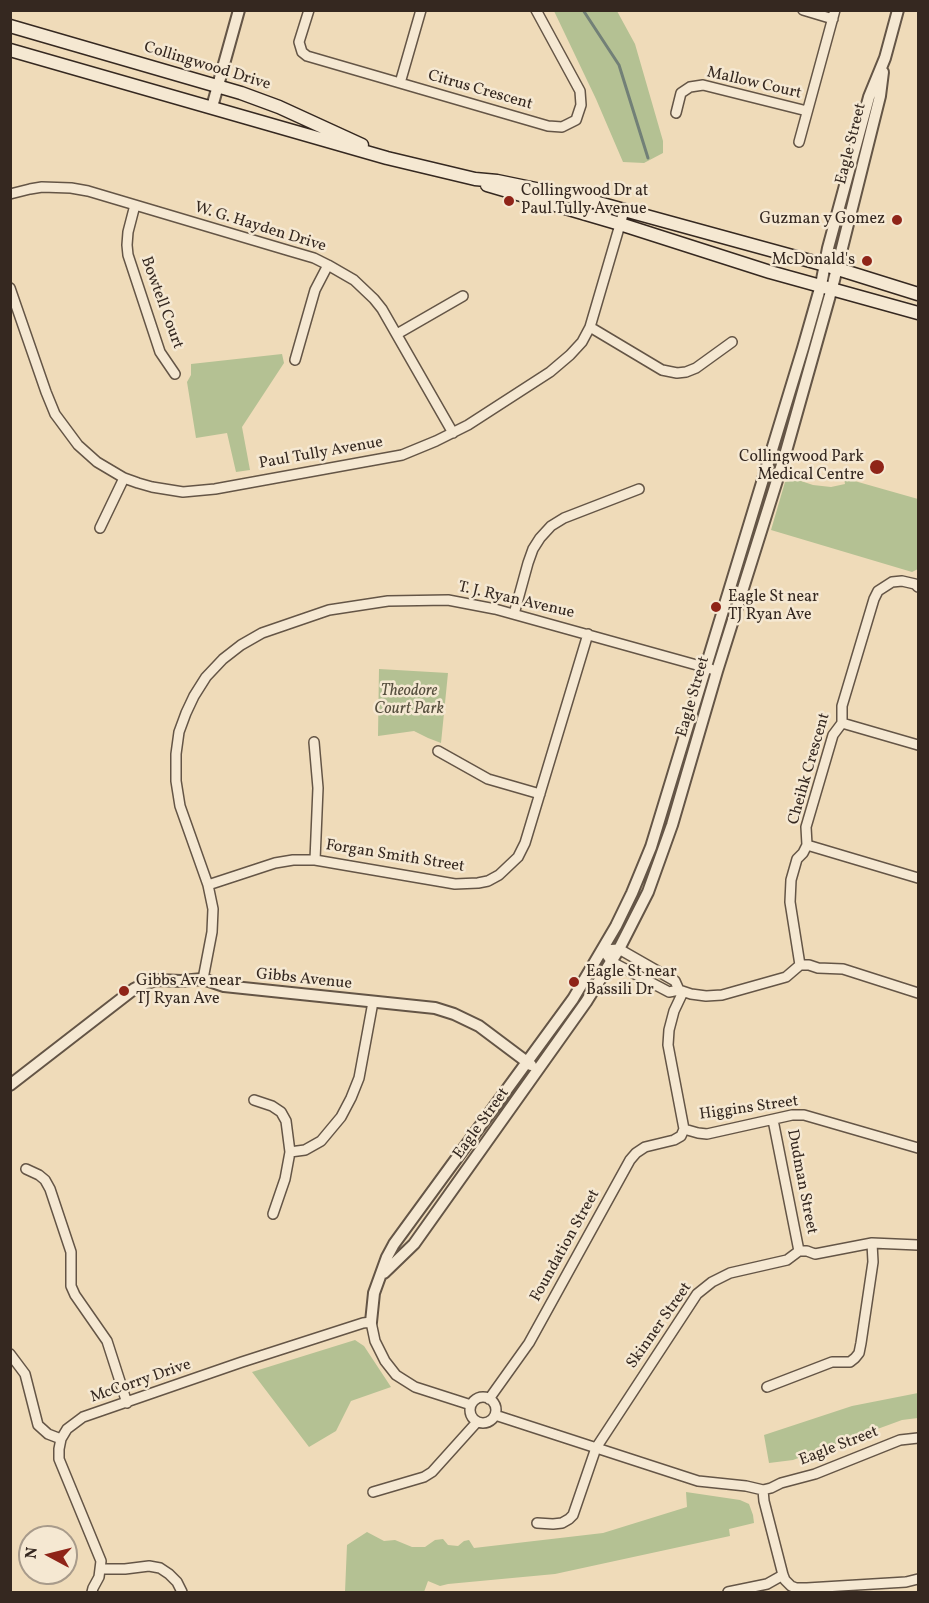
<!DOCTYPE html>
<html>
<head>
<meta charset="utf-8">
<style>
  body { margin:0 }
  #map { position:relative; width:929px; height:1603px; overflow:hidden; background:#efdbb9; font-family:Vollkorn,serif }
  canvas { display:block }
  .frame { position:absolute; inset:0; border:12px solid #352820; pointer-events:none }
  .north { position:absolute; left:18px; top:1525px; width:60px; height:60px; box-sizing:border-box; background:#f5e8d2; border:2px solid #a89b8b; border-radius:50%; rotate:277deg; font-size:16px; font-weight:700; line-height:24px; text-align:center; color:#352820 }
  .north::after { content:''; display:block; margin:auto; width:21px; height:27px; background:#8f2418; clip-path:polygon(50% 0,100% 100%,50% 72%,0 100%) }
</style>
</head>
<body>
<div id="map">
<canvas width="929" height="1603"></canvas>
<div class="frame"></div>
<div class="north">N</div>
</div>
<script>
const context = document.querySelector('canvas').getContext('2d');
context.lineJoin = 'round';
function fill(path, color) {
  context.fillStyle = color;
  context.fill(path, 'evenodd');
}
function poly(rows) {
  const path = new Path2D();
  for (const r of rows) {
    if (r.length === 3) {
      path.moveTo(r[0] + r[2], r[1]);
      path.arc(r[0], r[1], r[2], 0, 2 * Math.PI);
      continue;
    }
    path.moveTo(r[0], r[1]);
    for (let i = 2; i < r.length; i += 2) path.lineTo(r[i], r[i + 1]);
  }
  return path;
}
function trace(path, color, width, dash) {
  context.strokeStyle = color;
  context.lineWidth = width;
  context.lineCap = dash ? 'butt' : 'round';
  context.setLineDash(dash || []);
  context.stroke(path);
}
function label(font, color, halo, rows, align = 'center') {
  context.font = font + ' Vollkorn,serif';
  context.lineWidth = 5;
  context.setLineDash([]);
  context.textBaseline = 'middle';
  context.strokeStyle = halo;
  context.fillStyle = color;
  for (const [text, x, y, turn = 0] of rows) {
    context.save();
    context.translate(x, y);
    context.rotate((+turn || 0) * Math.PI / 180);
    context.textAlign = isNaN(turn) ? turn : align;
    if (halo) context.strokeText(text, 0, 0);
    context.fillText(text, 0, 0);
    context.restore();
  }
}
fill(poly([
  [554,11,617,11,635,44,663,141,663,153,644,163,623,162,596,99],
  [282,354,284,363,242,427,250,470,236,472,227,433,196,438,187,382,191,375,191,364],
  [844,478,918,499,918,569,912,572,771,530,785,482,795,479,813,485,831,487,845,484],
  [379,669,448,673,441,743,428,738,414,731,378,736],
  [355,1340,364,1346,391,1387,351,1401,336,1431,309,1447,252,1372],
  [918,1393,918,1418,902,1420,793,1460,769,1463,764,1435,852,1406],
  [686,1492,740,1500,749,1504,753,1515,754,1523,729,1529,730,1536,555,1574,448,1584,440,1586,428,1581,424,1592,345,1592,347,1545,367,1532,384,1541,395,1540,412,1547,425,1547,435,1540,443,1539,448,1545,458,1546,464,1541,469,1540,474,1548,603,1533,687,1507]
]), '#b4c193');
trace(poly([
  [583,10,619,65,648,158]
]), '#728077', 3);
const minor = poly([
  [309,10,299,42,302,52,307,56,548,126,562,127,576,120,581,105,580,91,536,10],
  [803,10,833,19],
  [400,83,421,10],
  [676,113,681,93,690,87,703,85,807,111],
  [799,142,835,10],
  [10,194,30,189,42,187,71,188,88,191,290,251,314,258,328,265,354,280,374,299,382,309,453,433],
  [135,205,128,232,127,245,128,255,160,352,175,374],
  [10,288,46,392,55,414,78,445,97,462,124,478,138,483,152,487,183,492,215,489,402,455,436,441,468,425,550,372,570,355,582,342,590,327,624,211],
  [590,327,662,370,677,373,686,372,696,368,732,342],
  [397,334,463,296],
  [295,360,315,290,328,265],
  [100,528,124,478],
  [514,614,528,563,533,549,540,538,551,526,564,518,639,489],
  [842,723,918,745],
  [314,742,318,788,315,860],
  [438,751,488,779,540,794],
  [807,845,918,878],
  [208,885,275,863,293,860,315,860,455,884,478,883,488,881,499,875,518,857,525,843,588,634],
  [603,950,612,962,669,992,679,990,691,994,706,996,722,995,786,977,800,965,809,965,818,968,843,969,918,993],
  [603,950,619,949,675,981,679,990],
  [800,965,790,902,791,880,797,859,803,853,807,845,806,827,833,735,842,723,842,706,874,599,878,591,892,582,902,581,915,584,918,587],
  [203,979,212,932,213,909,208,885,180,806,176,781,176,754,179,732,186,713,194,696,206,677,223,659,241,645,262,633,329,610,388,601,448,600,495,609,711,669],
  [683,992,674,1011,669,1030,668,1045,684,1129,698,1133,707,1134,792,1115,804,1115,918,1148],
  [254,1100,272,1106,281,1112,286,1121,290,1152,285,1179,273,1214],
  [773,1120,799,1251],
  [290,1152,305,1150,321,1141,341,1117,351,1098,359,1078,373,1002],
  [26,1169,39,1175,45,1180,50,1189,71,1252,71,1286,75,1295,107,1341,127,1403],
  [10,1354,25,1374,38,1425,48,1434,61,1439],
  [767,1387,832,1362,850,1362,855,1358,859,1353,861,1343,873,1262,872,1243],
  [483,1410,13],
  [489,1399,529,1343,630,1160,636,1153,645,1147,674,1140,681,1136,684,1129],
  [495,1415,698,1481,746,1486,763,1490,771,1488,781,1483,815,1474,900,1440,918,1438],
  [763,1490,764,1501,783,1575,785,1580,791,1586,796,1588,807,1588,906,1582,918,1579],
  [373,1492,424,1477,432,1472,477,1422],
  [537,1523,553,1524,562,1523,569,1519,573,1515,596,1448,697,1294,712,1282,730,1273,787,1260,799,1251,807,1251,815,1254,872,1243,918,1245],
  [101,1569,125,1569,149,1566,160,1568,169,1574,177,1582,182,1592],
  [92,1592,93,1588,99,1577,101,1561,59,1459,59,1449,61,1439,67,1429,83,1417,242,1362,363,1323,371,1322,375,1341,385,1361,396,1375,415,1387,471,1405],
  [728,1592,767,1584,783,1575]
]);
const tertiary = poly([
  [212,107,239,10],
  [10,1085,134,989,146,983,158,980,181,981,203,979,224,986,435,1008,454,1014,479,1026,531,1065],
  [384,1273,414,1244,586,1002,619,949,648,892,672,825,717,671,785,455,832,288,880,96,883,72],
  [371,1322,374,1293,387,1257,394,1244,573,999,616,926,632,893,651,847,803,348,821,285,828,248,869,97,885,58,898,10]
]);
const secondary = poly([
  [10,26,241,93,279,107,362,145],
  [10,50,387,158,475,179,497,181,584,199,825,265,918,294],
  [487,185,620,224,770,272,918,313]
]);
trace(minor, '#645546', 12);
trace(tertiary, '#645546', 14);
trace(secondary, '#352820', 15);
trace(minor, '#f5e8d2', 9);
trace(tertiary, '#f5e8d2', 10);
trace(secondary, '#f5e8d2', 12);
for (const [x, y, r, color] of [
  [509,201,6,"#8f2418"],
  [897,220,6,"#8f2418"],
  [867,261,6,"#8f2418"],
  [877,467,8,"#8f2418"],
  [716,607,6,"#8f2418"],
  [574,982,6,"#8f2418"],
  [124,991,6,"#8f2418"]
]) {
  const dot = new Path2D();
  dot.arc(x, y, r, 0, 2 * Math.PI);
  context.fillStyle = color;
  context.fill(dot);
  trace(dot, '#f5e8d2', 2);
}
label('16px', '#352820', '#f5e8d2', [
  ["Collingwood Drive",207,67,17],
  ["Mallow Court",754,84,13],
  ["Citrus Crescent",480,91,16],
  ["Eagle Street",852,144,-76],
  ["W. G. Hayden Drive",260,228,17],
  ["Bowtell Court",161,303,70],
  ["Paul Tully Avenue",321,454,-10],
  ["T. J. Ryan Avenue",516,601,13],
  ["Eagle Street",694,697,-74],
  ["Cheihk Crescent",810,769,-74],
  ["Forgan Smith Street",395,857,9],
  ["Gibbs Avenue",304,980,6],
  ["Higgins Street",749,1109,-8],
  ["Eagle Street",482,1124,-54],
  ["Dudman Street",801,1182,79],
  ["Foundation Street",566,1246,-61],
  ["Skinner Street",660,1326,-55],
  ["McCorry Drive",141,1382,-19],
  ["Eagle Street",839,1447,-21]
]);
label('16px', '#352820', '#f5e8d2', [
  ["Collingwood Dr at",521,192],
  ["Paul Tully Avenue",521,210],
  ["Guzman y Gomez",885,220,"right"],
  ["McDonald's",855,261,"right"],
  ["Collingwood Park",864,458,"right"],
  ["Medical Centre",864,476,"right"],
  ["Eagle St near",728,598],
  ["TJ Ryan Ave",728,616],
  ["Eagle St near",586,973],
  ["Bassili Dr",586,991],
  ["Gibbs Ave near",136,982],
  ["TJ Ryan Ave",136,1000]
], 'left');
label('italic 16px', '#554e3d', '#f5e8d2', [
  ["Theodore",409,692],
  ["Court Park",409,710]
]);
</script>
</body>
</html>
